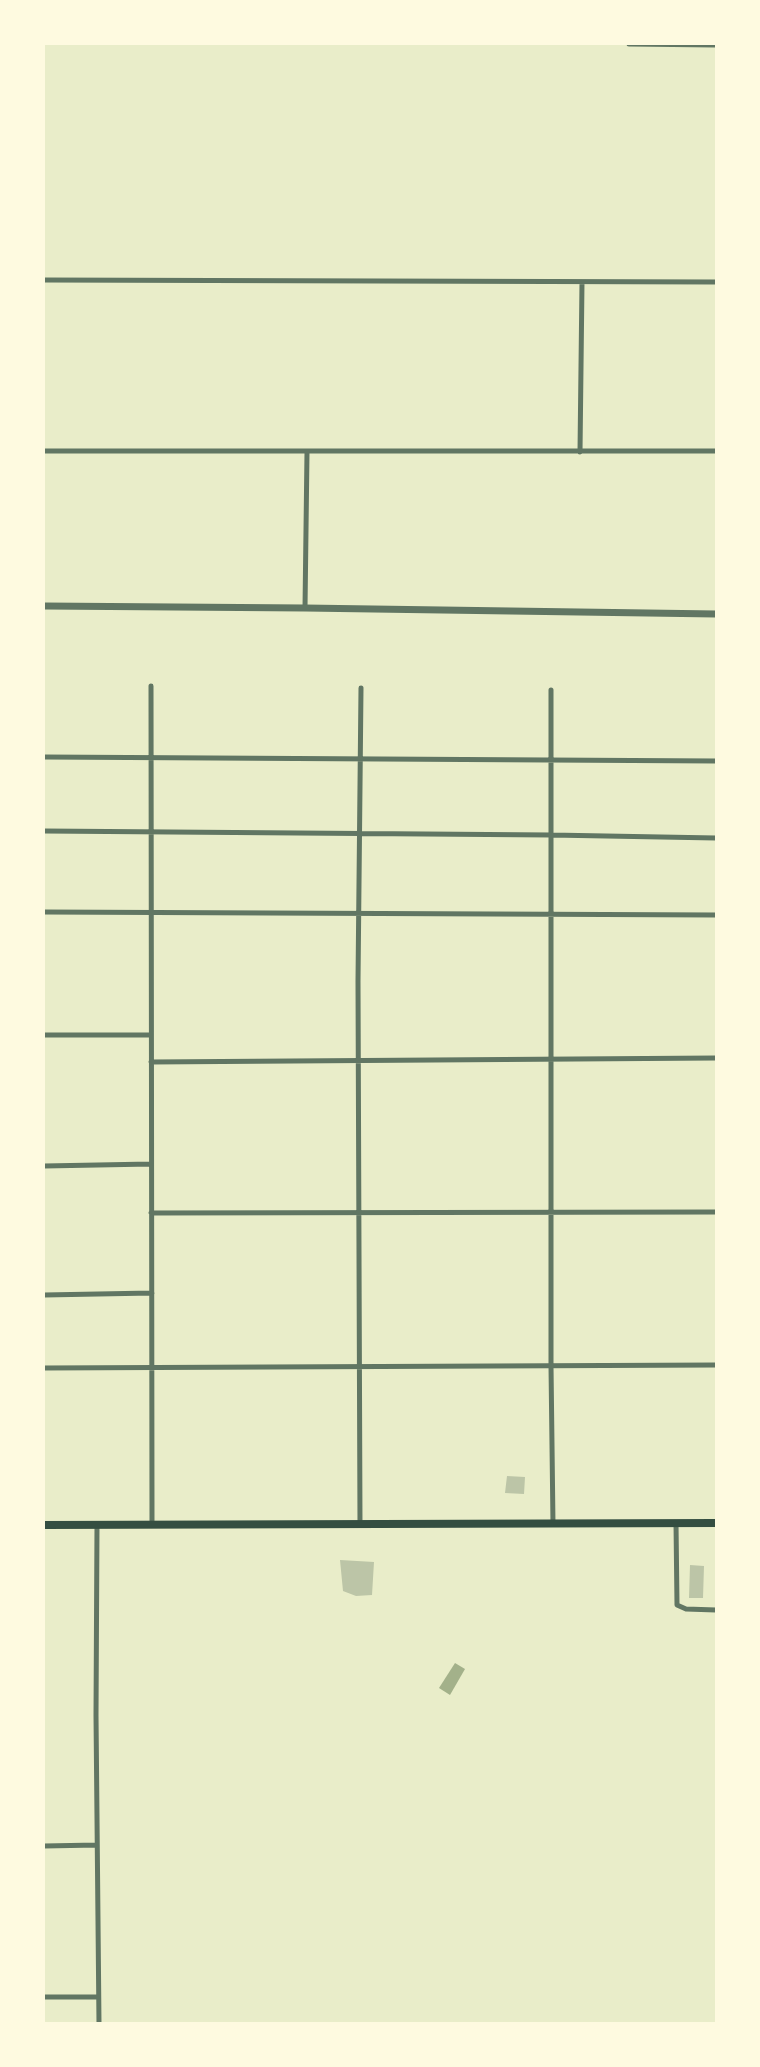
<!DOCTYPE html>
<html>
<head>
<meta charset="utf-8">
<style>
  body { margin:0 }
  #map { position:relative; width:760px; height:2067px; overflow:hidden; background:#e9edc9; font-family:"DM Sans",sans-serif }
  canvas { display:block }
  .frame { position:absolute; inset:0; border:45px solid #fefae0; pointer-events:none }
</style>
</head>
<body>
<div id="map">
<canvas width="760" height="2067"></canvas>
<div class="frame"></div>
</div>
<script>
const context = document.querySelector('canvas').getContext('2d');
context.lineJoin = 'round';
function fill(path, color) {
  context.fillStyle = color;
  context.fill(path, 'evenodd');
}
function poly(rows) {
  const path = new Path2D();
  for (const r of rows) {
    path.moveTo(r[0], r[1]);
    for (let i = 2; i < r.length; i += 2) path.lineTo(r[i], r[i + 1]);
  }
  return path;
}
function trace(path, color, width, dash) {
  context.strokeStyle = color;
  context.lineWidth = width;
  context.lineCap = dash ? 'butt' : 'round';
  context.setLineDash(dash || []);
  context.stroke(path);
}
fill(poly([
  [455,1663,465,1669,450,1695,439,1688]
]), '#a3b18a');
fill(poly([
  [507,1476,525,1477,524,1494,505,1493],
  [340,1560,374,1562,372,1595,356,1596,343,1591],
  [690,1565,704,1566,703,1598,689,1598]
]), '#bcc5a7');
trace(poly([
  [629,44,716,45],
  [44,280,716,282],
  [44,451,716,451],
  [580,452,582,282],
  [305,608,307,452],
  [151,686,152,1525],
  [551,690,551,1366,553,1524],
  [44,757,716,761],
  [44,831,551,835,716,838],
  [44,912,716,915],
  [44,1035,151,1035],
  [151,1062,716,1058],
  [44,1166,151,1164],
  [151,1213,716,1212],
  [44,1295,152,1293],
  [44,1368,716,1365],
  [676,1523,677,1605,686,1609,716,1610],
  [97,1525,96,1715,99,2024],
  [360,1525,358,981,361,688],
  [44,1846,97,1845],
  [44,1997,98,1997]
]), '#617663', 5);
trace(poly([
  [44,606,305,608,716,614]
]), '#617663', 7);
trace(poly([
  [44,1525,716,1523]
]), '#344e41', 8);
</script>
</body>
</html>
